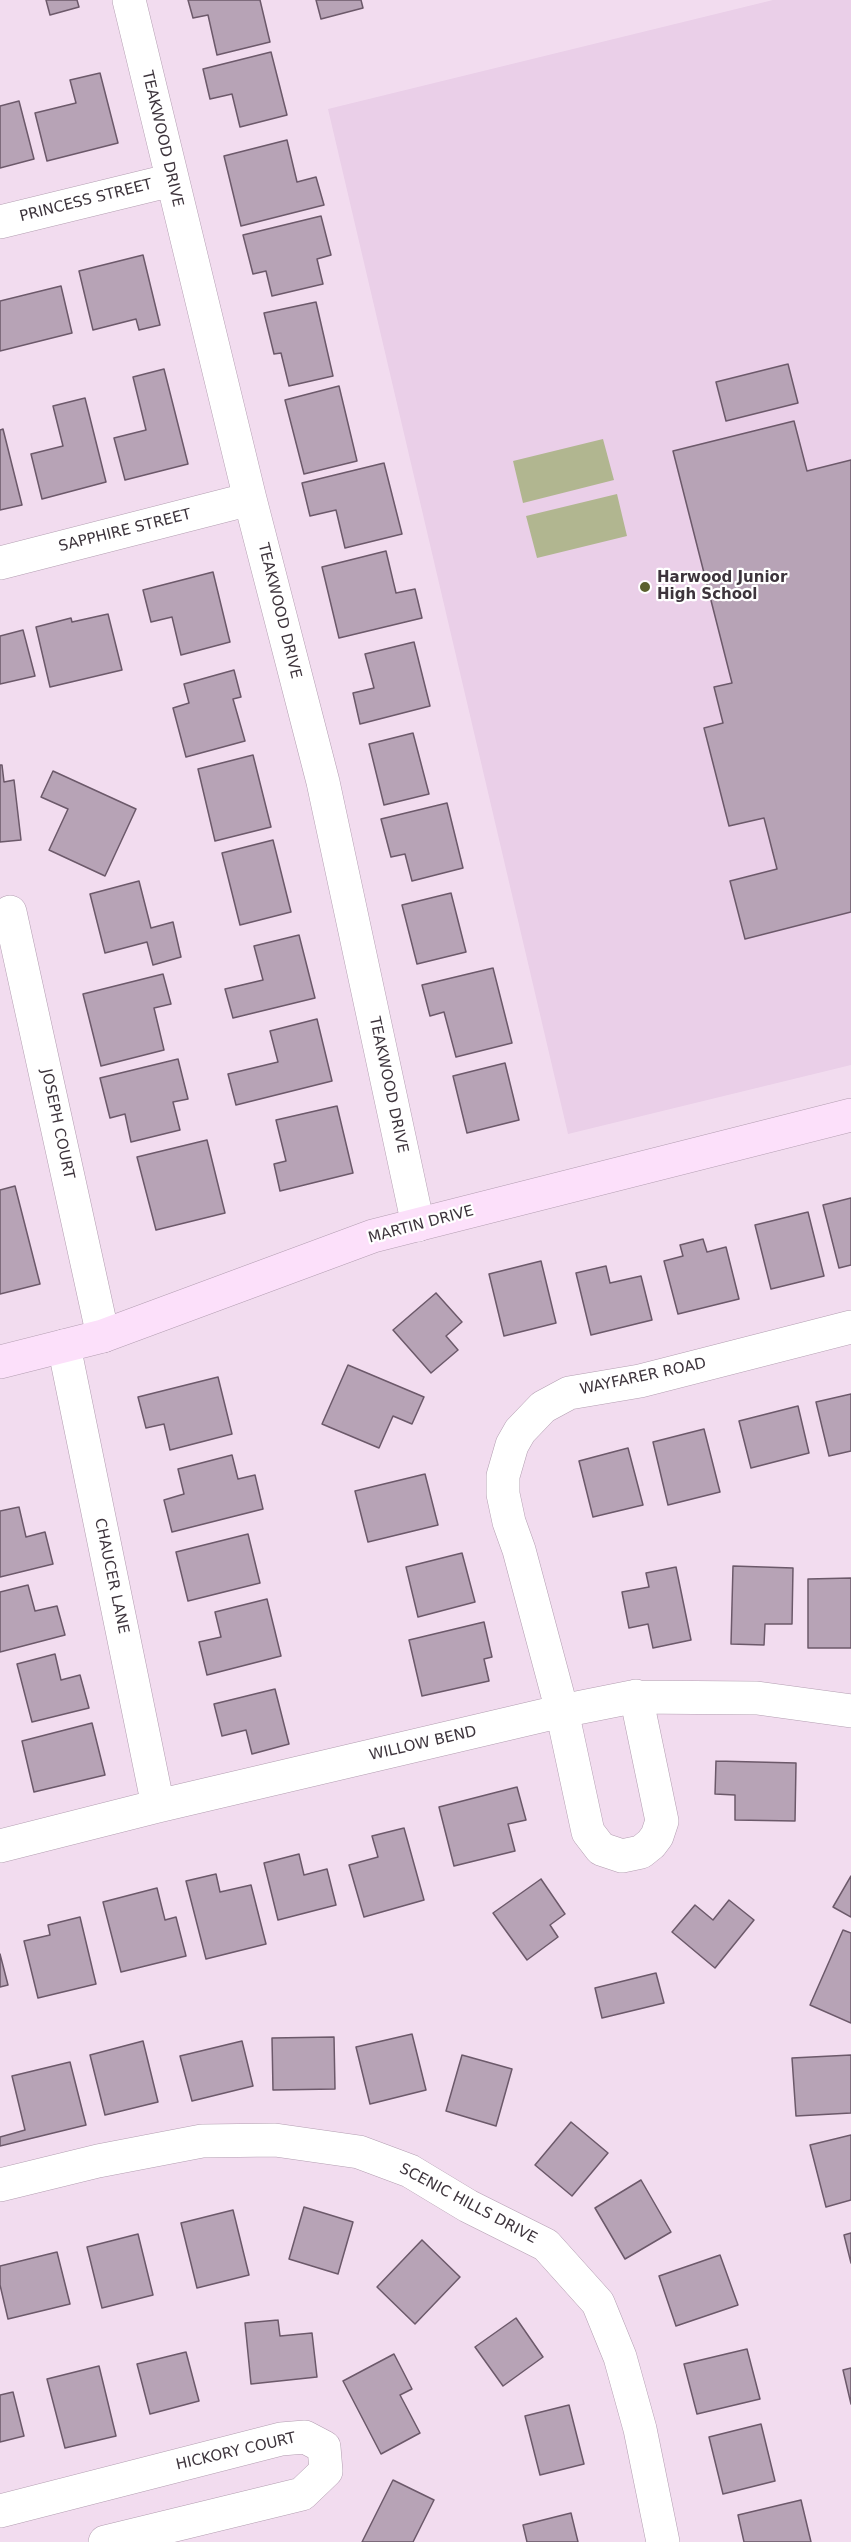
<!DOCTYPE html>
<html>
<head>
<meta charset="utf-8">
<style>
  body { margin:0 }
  canvas { display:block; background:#f2dcef }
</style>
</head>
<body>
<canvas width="851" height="2542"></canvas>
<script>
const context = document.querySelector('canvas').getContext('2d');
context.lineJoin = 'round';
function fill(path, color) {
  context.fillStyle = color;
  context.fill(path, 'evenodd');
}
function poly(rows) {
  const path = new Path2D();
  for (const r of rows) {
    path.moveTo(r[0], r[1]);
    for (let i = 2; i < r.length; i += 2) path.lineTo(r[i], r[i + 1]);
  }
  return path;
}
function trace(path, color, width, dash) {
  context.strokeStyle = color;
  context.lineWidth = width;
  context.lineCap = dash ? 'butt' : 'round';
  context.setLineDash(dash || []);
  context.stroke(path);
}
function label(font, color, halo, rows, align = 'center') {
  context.font = font + ' "DejaVu Sans",sans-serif';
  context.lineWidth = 4.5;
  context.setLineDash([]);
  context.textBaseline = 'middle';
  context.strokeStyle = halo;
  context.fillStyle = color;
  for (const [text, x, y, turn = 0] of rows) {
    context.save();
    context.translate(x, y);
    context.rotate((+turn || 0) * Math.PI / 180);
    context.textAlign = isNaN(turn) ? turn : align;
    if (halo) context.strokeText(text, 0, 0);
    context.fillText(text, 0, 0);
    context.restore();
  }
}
fill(poly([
  [773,0,851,0,851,1065,568,1134,328,109]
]), '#eacfe8');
fill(poly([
  [603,439,614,480,523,503,513,461],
  [617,494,627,536,537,558,526,516]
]), '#b1b690');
const building = poly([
  [46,0,77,0,79,7,50,15,46,0],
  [188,0,260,0,270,42,217,55,208,15,193,18,188,0],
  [316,0,361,0,363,8,321,19,316,0],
  [271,52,287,115,240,127,232,94,210,99,203,69,271,52],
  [100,73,118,143,47,161,35,113,76,103,70,80,100,73],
  [19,101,34,159,0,168,0,106,19,101],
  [287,140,297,182,316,177,324,205,241,226,224,156,287,140],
  [321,216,331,255,317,259,323,284,272,296,266,271,253,274,243,235,321,216],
  [143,255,160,325,139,330,136,319,93,330,79,271,143,255],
  [61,286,72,333,0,351,0,301,61,286],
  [316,302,333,376,289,386,281,353,274,354,264,313,316,302],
  [788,364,798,403,726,421,716,382,788,364],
  [164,369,188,464,125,480,114,438,146,430,133,377,164,369],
  [339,386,357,461,304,474,285,400,339,386],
  [85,398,106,482,42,499,31,454,63,446,53,406,85,398],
  [794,421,807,471,851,460,851,912,745,939,730,881,777,869,764,818,729,826,704,728,723,723,714,687,732,683,673,451,794,421],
  [3,429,22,505,0,510,0,430,3,429],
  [384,463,402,534,345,548,336,510,310,516,302,483,384,463],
  [386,551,396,593,415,589,422,618,339,638,322,567,386,551],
  [213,572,230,642,181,655,172,617,151,622,143,590,213,572],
  [108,614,122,670,50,687,36,627,71,618,72,622,108,614],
  [23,630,35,676,0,684,0,636,23,630],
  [414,642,430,706,360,724,353,693,374,688,365,654,414,642],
  [234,670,241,697,233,699,245,741,186,757,173,708,189,703,184,684,234,670],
  [413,733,429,794,384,805,369,744,413,733],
  [253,755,271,827,215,841,198,769,253,755],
  [0,765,2,765,4,782,14,780,21,840,0,842,0,765],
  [53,771,136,809,105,876,49,850,68,809,41,797,53,771],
  [447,803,463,868,412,881,405,854,391,857,381,819,447,803],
  [273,840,291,912,240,925,222,853,273,840],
  [139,881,151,928,173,922,181,957,153,965,147,942,105,953,90,894,139,881],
  [451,893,466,952,417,964,402,905,451,893],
  [299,935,315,998,233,1018,225,989,263,980,254,946,299,935],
  [493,968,512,1043,456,1057,444,1012,430,1016,422,985,493,968],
  [163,974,171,1004,154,1008,164,1050,101,1066,83,994,163,974],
  [317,1019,332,1081,236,1105,228,1074,278,1062,270,1031,317,1019],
  [178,1059,188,1099,173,1102,180,1130,131,1142,125,1114,110,1118,100,1078,178,1059],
  [505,1063,519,1120,467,1133,453,1076,505,1063],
  [337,1106,353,1173,280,1191,274,1164,286,1161,276,1120,337,1106],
  [207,1140,225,1213,156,1230,137,1157,207,1140],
  [15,1186,40,1284,0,1294,0,1190,15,1186],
  [851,1198,851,1265,839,1268,823,1205,851,1198],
  [808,1212,824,1276,771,1289,755,1225,808,1212],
  [703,1239,707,1252,726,1247,739,1299,678,1314,664,1261,683,1256,680,1245,703,1239],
  [541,1261,556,1323,504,1336,489,1274,541,1261],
  [606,1266,610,1283,641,1276,652,1320,591,1335,576,1273,606,1266],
  [436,1293,462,1322,446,1336,458,1350,431,1373,393,1330,436,1293],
  [348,1365,424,1397,412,1424,393,1416,379,1448,322,1424,348,1365],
  [218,1377,232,1434,170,1450,164,1424,146,1428,138,1397,218,1377],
  [851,1394,851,1451,829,1456,816,1402,851,1394],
  [798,1406,809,1453,751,1468,739,1421,798,1406],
  [704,1429,720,1492,668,1505,653,1442,704,1429],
  [628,1448,643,1505,593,1517,579,1461,628,1448],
  [232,1455,238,1479,255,1475,263,1509,172,1532,164,1500,184,1494,178,1469,232,1455],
  [425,1474,438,1525,368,1542,355,1491,425,1474],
  [19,1507,26,1537,45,1532,53,1564,0,1577,0,1511,19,1507],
  [248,1534,260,1583,188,1601,176,1552,248,1534],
  [462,1553,475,1602,418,1617,406,1567,462,1553],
  [733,1566,793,1568,792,1624,765,1624,764,1645,731,1644,733,1566],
  [676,1567,691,1640,653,1648,648,1624,629,1628,622,1592,649,1587,646,1573,676,1567],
  [851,1578,851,1648,808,1648,808,1579,851,1578],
  [28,1585,35,1611,57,1606,65,1635,0,1652,0,1592,28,1585],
  [267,1599,281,1656,207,1675,199,1642,221,1637,215,1612,267,1599],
  [484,1622,492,1657,484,1659,489,1681,422,1696,409,1640,484,1622],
  [55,1654,61,1680,80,1675,89,1708,32,1722,17,1664,55,1654],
  [275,1689,289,1744,252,1754,246,1730,222,1736,214,1704,275,1689],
  [92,1723,105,1775,34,1792,22,1741,92,1723],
  [716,1761,796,1763,795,1821,735,1820,735,1795,715,1794,716,1761],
  [517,1787,526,1820,508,1824,515,1851,454,1866,439,1807,517,1787],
  [404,1828,424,1900,364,1917,349,1865,378,1857,372,1836,404,1828],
  [299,1854,304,1875,327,1869,336,1905,278,1920,264,1863,299,1854],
  [216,1874,220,1892,251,1885,266,1944,206,1959,186,1881,216,1874],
  [851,1876,851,1917,833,1907,851,1876],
  [541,1879,565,1914,550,1925,558,1937,527,1960,493,1913,541,1879],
  [157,1888,165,1920,176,1917,186,1956,121,1972,103,1902,157,1888],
  [729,1900,754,1920,715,1968,672,1932,695,1905,713,1920,729,1900],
  [80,1917,96,1984,38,1998,24,1941,50,1935,48,1925,80,1917],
  [843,1930,851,1933,851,2023,810,2005,843,1930],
  [0,1954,8,1985,0,1987,0,1954],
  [656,1973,664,2003,602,2018,595,1988,656,1973],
  [412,2034,426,2090,370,2104,356,2047,412,2034],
  [334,2037,335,2089,273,2090,272,2038,334,2037],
  [143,2041,158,2102,105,2115,90,2055,143,2041],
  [242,2041,253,2086,192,2101,180,2056,242,2041],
  [462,2055,512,2069,496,2126,446,2111,462,2055],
  [851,2055,851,2113,796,2116,792,2058,851,2055],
  [70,2062,86,2125,0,2146,0,2137,25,2130,12,2076,70,2062],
  [571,2122,608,2153,572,2196,535,2165,571,2122],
  [851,2135,851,2200,826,2207,810,2145,851,2135],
  [641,2180,671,2232,625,2259,595,2208,641,2180],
  [304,2207,353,2222,338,2274,289,2259,304,2207],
  [233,2210,249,2275,197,2288,181,2223,233,2210],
  [851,2233,851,2263,844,2235,851,2233],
  [138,2234,153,2295,102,2308,87,2247,138,2234],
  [422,2240,460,2277,415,2324,377,2287,422,2240],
  [57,2252,70,2304,8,2319,0,2285,0,2266,57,2252],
  [720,2255,738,2305,676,2326,659,2276,720,2255],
  [516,2318,543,2357,503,2386,475,2347,516,2318],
  [278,2320,280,2336,312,2333,317,2377,251,2384,245,2323,278,2320],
  [747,2349,760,2399,697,2414,684,2364,747,2349],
  [186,2352,199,2401,150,2414,137,2364,186,2352],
  [394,2354,412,2389,400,2395,420,2433,381,2454,343,2381,394,2354],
  [99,2366,116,2436,65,2448,47,2379,99,2366],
  [851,2368,851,2404,843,2370,851,2368],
  [13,2392,24,2436,0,2442,0,2395,13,2392],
  [569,2405,584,2464,540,2475,525,2416,569,2405],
  [761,2424,775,2481,723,2494,709,2437,761,2424],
  [393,2480,434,2500,413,2542,362,2542,393,2480],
  [801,2500,811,2542,744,2542,738,2515,801,2500],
  [571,2513,578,2542,527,2542,523,2525,571,2513]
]);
fill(building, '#b7a3b6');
trace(building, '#6c596a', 1.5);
const street = poly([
  [129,0,250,499,323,782,418,1225],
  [0,222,172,180],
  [0,563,250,499],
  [10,912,103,1336],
  [64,1346,158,1806],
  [636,1696,662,1821,657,1836,651,1844,641,1852,622,1856,601,1849,588,1832,562,1711,519,1550,509,1522,503,1494,503,1476,512,1445,520,1431,543,1407,569,1393,640,1381,851,1327],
  [0,1846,158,1806,562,1711,632,1697,757,1698,851,1711],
  [0,2185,98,2161,202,2141,275,2140,359,2152,410,2171,468,2206,546,2245,598,2303,620,2357,640,2429,663,2542],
  [0,2511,281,2439,305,2437,324,2447,326,2471,302,2494,105,2542]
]);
const secondary = poly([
  [0,1362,103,1336,373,1236,851,1115]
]);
trace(street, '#b39eb1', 34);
trace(secondary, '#b39eb1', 34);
trace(street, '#fff', 33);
trace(secondary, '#fce0fa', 33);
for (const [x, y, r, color] of [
  [645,587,6,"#5a602e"]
]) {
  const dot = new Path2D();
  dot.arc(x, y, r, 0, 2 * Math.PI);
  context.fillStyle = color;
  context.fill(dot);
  trace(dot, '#fff', 2);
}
label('15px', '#3d343c', '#fff', [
  ["TEAKWOOD DRIVE",162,139,77],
  ["PRINCESS STREET",86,201,-14],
  ["SAPPHIRE STREET",125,531,-14],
  ["TEAKWOOD DRIVE",279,611,76],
  ["TEAKWOOD DRIVE",388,1085,78],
  ["JOSEPH COURT",57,1124,78],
  ["MARTIN DRIVE",421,1225,-15],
  ["WAYFARER ROAD",643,1377,-12],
  ["CHAUCER LANE",111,1576,78],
  ["WILLOW BEND",423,1744,-13],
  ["SCENIC HILLS DRIVE",468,2204,28],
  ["HICKORY COURT",236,2452,-13]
]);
label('bold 15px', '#3d343c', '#fff', [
  ["Harwood Junior",657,578],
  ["High School",657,595]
], 'left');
</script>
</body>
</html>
